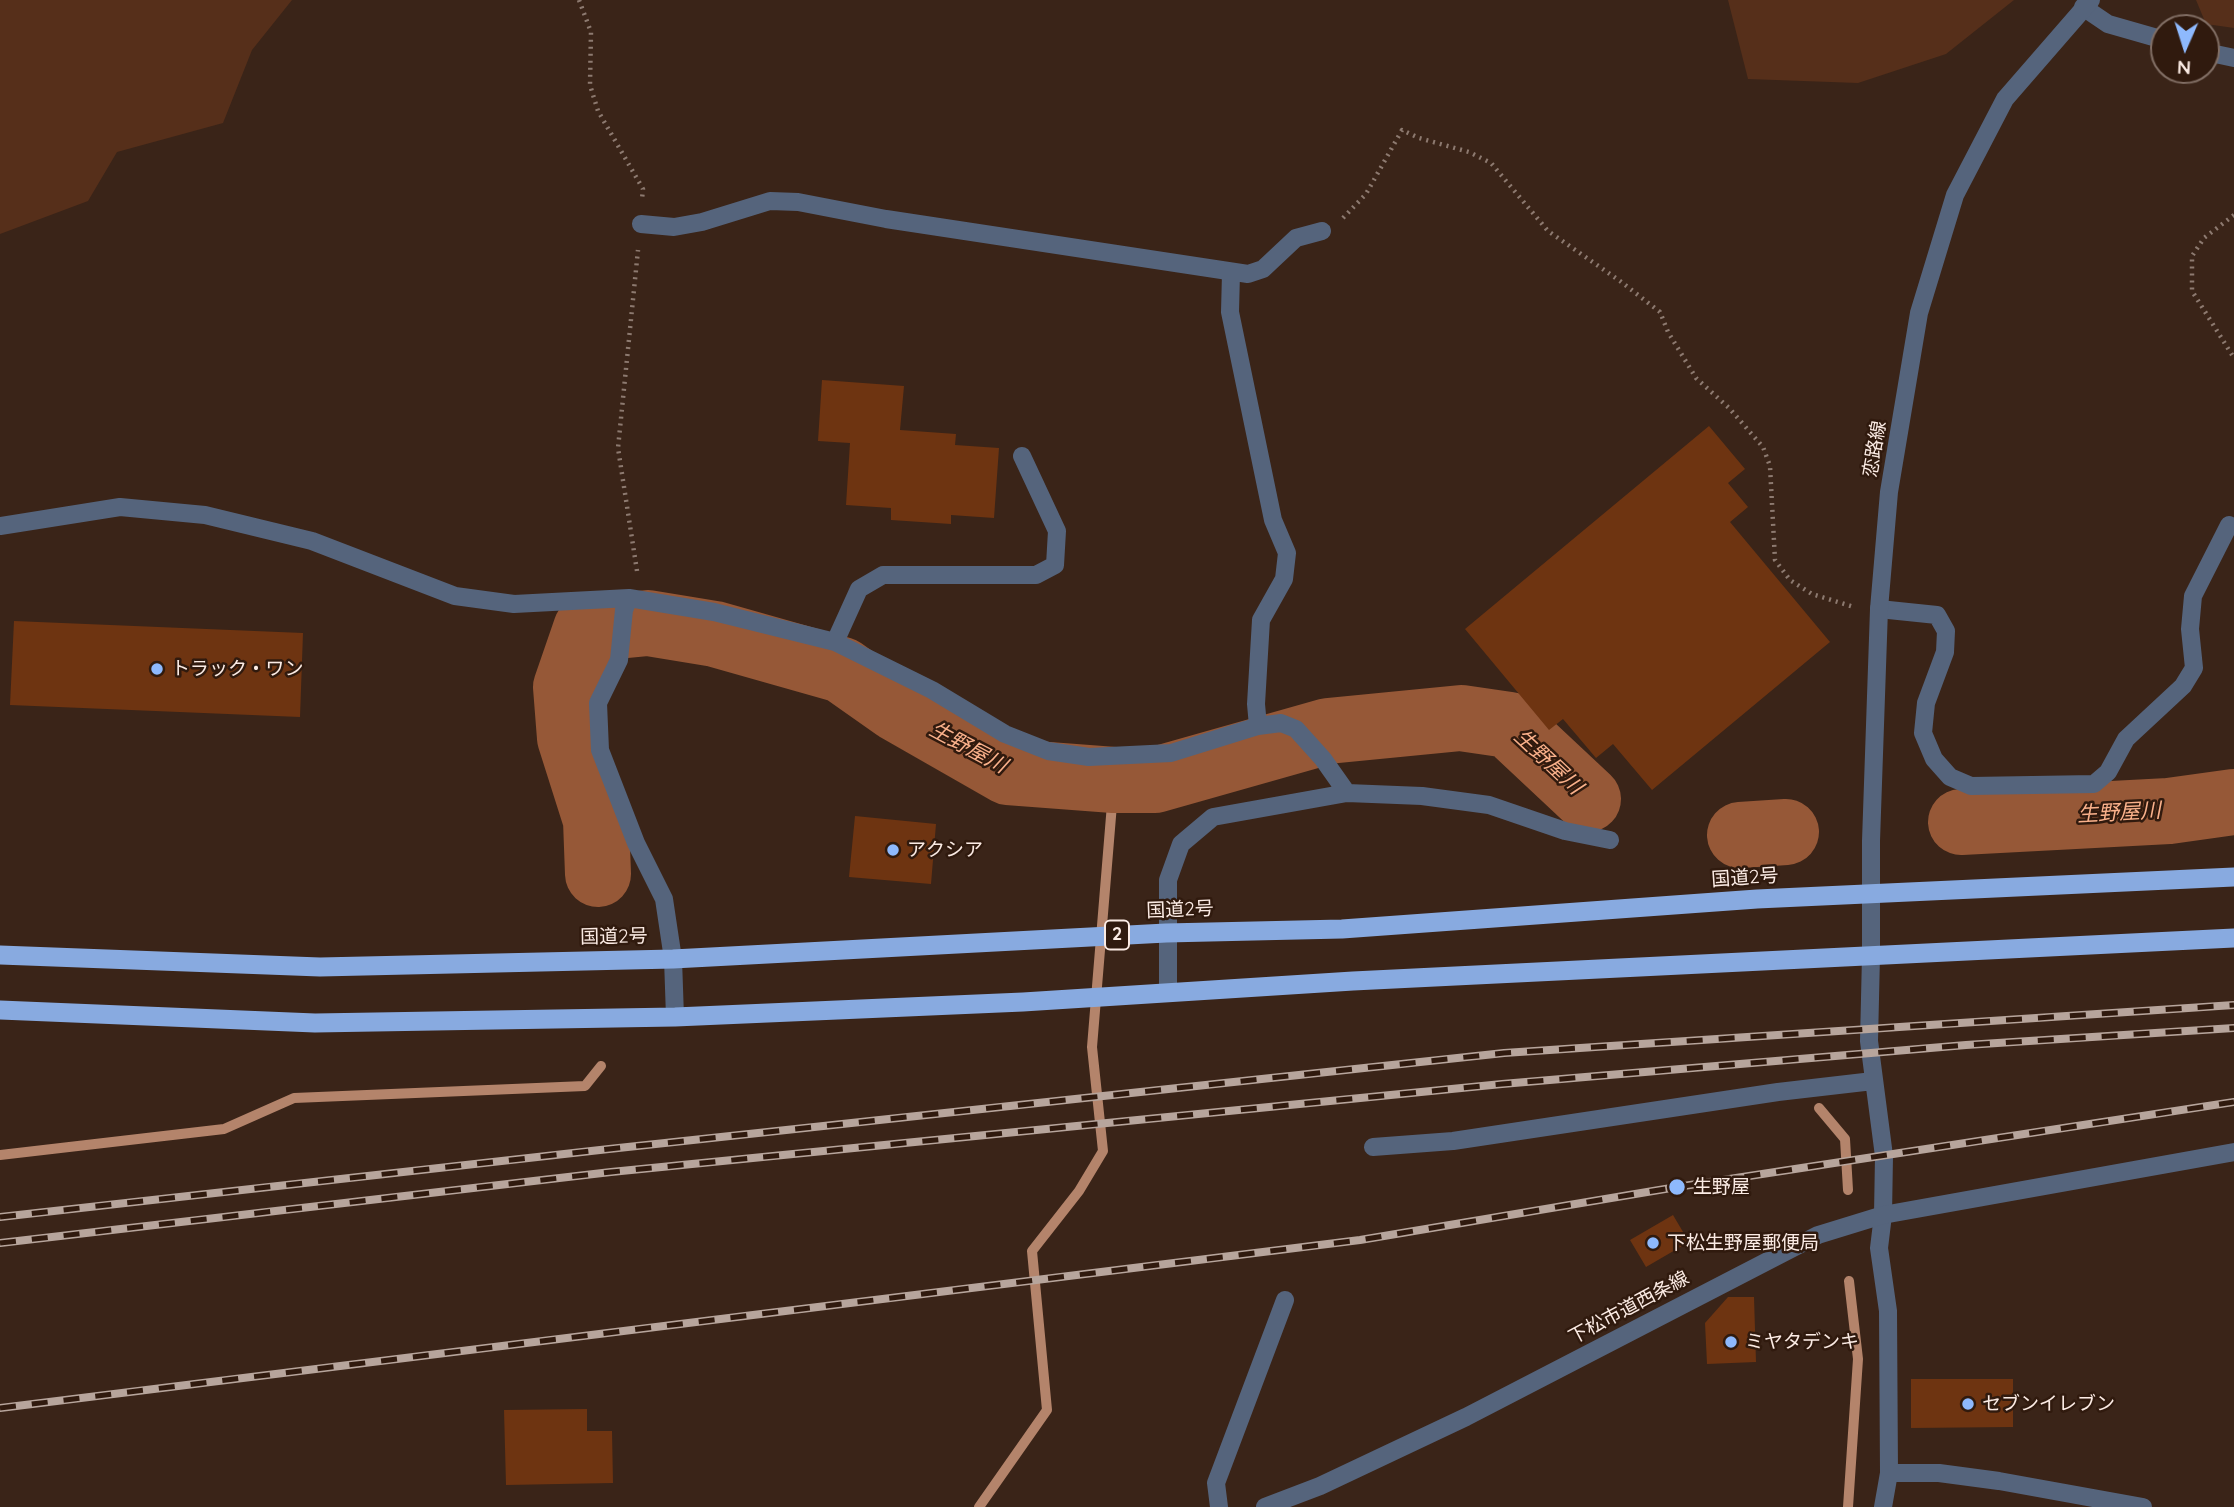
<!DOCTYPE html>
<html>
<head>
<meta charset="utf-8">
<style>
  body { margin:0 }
  #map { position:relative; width:2234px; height:1507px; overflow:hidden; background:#3a2418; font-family:Quicksand,sans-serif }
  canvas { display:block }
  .north { position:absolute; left:2150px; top:14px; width:70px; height:70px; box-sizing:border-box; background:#301a0e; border:2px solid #816e64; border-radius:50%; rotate:183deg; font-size:19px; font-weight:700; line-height:28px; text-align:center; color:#fbebe4 }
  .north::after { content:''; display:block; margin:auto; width:24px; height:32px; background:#8eb9fd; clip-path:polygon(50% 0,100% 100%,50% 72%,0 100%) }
</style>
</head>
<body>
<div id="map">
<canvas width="2234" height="1507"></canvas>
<div class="north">N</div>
</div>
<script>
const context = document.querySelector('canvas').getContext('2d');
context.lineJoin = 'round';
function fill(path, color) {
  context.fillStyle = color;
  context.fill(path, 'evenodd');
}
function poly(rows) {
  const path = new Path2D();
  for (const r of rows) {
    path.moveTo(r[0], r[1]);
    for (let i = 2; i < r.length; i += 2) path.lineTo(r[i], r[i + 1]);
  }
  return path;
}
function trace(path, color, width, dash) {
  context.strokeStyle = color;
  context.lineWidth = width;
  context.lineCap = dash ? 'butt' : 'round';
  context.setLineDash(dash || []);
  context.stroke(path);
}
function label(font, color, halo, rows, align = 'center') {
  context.font = font + ' Quicksand,"Noto Sans JP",sans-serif';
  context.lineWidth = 5;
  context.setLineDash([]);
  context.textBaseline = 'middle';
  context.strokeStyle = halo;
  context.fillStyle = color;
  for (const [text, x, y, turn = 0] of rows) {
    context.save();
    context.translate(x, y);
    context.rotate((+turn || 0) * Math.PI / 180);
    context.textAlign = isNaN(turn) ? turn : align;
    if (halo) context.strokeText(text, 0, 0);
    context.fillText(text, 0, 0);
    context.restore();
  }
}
fill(poly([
  [0,0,292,0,252,50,223,123,117,152,88,201,0,234],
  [1728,0,2014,0,1946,54,1858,83,1748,79],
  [2196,0,2234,0,2234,28,2206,24]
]), '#562f1a');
trace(poly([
  [1819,1108,1845,1139,1848,1190],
  [0,1155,224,1129,294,1098,585,1086,601,1066],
  [979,1507,1047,1410,1032,1251,1079,1191,1103,1151,1092,1047,1114,780],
  [1848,1507,1858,1359,1849,1281]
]), '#b4846b', 10);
trace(poly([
  [1961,822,2169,811,2234,802],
  [1740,835,1786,832],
  [598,874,596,820,570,738,566,687,586,629,648,623,715,634,842,670,896,708,1008,772,1114,780,1155,780,1328,731,1461,718,1509,725,1588,799]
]), '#965837', 66);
fill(poly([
  [822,380,904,386,900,430,956,434,955,445,999,448,994,518,951,515,951,524,891,520,891,508,846,505,850,443,818,441],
  [1709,426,1745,469,1728,483,1748,507,1730,522,1830,642,1652,790,1613,744,1596,758,1563,719,1549,730,1465,629],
  [14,621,303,633,300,717,10,705],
  [855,816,936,824,931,884,849,877],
  [1673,1215,1689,1242,1646,1267,1630,1240],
  [1728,1297,1754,1297,1756,1362,1707,1364,1705,1323],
  [1911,1379,2013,1379,2013,1427,1911,1428],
  [587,1409,587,1431,612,1431,613,1483,506,1485,504,1410]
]), '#6e3411');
trace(poly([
  [579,0,591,32,590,85,598,111,643,189,642,199],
  [2234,215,2204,238,2192,256,2192,291,2234,358],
  [1343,218,1366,194,1402,130,1419,138,1469,152,1491,163,1548,231,1620,281,1660,312,1668,332,1696,378,1729,408,1763,447,1770,466,1775,560,1790,580,1812,594,1854,607],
  [637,571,618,448,638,250]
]), '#8d7a70', 4.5, [2, 5]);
trace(poly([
  [2083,7,2108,24,2164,40],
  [2206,52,2234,58],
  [641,224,674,227,702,222,770,201,798,202,886,219,1248,274,1263,269,1296,238,1322,231],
  [1231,273,1230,312,1273,520,1287,553,1284,579,1261,620,1256,704,1258,726],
  [0,526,120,507,205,515,312,541,455,596,514,604,629,598,714,612,835,642,932,690,1005,734,1048,751,1089,757,1171,753,1258,726,1281,723,1296,729,1323,759,1347,793],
  [629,598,624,610,619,660,598,703,600,750,636,843,664,899,673,959,675,1017],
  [1879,609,1937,615,1946,631,1945,652,1926,703,1923,733,1934,759,1950,777,1971,786,2094,784,2108,772,2126,739,2183,686,2194,668,2190,629,2193,596,2229,525],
  [835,642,859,589,883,575,1036,575,1055,565,1057,531,1022,456],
  [1871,956,1869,1041,1884,1156,1883,1215,1879,1248,1888,1311,1889,1473,1883,1507],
  [1168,993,1168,880,1181,844,1213,817,1347,793,1422,796,1489,805,1565,831,1610,840],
  [1373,1147,1453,1141,1778,1092,1873,1081],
  [1889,1473,1939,1473,1999,1481,2143,1507],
  [1219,1507,1216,1483,1285,1300]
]), '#55647c', 18);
trace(poly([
  [1871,956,1871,841,1879,609,1889,492,1919,313,1955,195,2005,99,2091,0],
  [1265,1507,1320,1486,1466,1417,1818,1235,1883,1215,2234,1152]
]), '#55647c', 18);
trace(poly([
  [0,955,320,967,673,959,1166,933,1342,929,1757,899,2234,877],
  [0,1010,315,1023,675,1017,1023,1002,1353,981,2234,938]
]), '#88aae0', 19);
const rail = poly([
  [0,1217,609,1149,1504,1053,2234,1005],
  [0,1243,611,1172,1502,1084,1966,1045,2234,1028],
  [0,1408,1360,1240,1677,1187,2234,1102]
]);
trace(rail, '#b7a59c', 8);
trace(rail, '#301a0e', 5, [16]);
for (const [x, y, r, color] of [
  [157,669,7,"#8eb9fd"],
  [893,850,7,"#8eb9fd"],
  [1677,1187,9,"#8eb9fd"],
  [1653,1243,7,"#8eb9fd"],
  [1731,1342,7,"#8eb9fd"],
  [1968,1404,7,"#8eb9fd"]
]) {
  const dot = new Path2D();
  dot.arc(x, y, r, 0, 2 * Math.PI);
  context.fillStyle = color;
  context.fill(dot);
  trace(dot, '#301a0e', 2.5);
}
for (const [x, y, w] of [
  [1117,935,24]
]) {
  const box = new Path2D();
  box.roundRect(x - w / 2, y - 14.5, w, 29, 5);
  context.fillStyle = '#301a0e';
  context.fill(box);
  trace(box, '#fbebe4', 2);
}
label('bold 18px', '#fbebe4', null, [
  ["2",1117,935]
]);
label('19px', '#fbebe4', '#301a0e', [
  ["恋路線",1875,449,-80],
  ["国道2号",1745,878,-4],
  ["国道2号",1180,910,-2],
  ["国道2号",614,937,-1],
  ["下松市道西条線",1629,1308,-28]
]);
label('19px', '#fbebe4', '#301a0e', [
  ["トラック・ワン",171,669],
  ["アクシア",907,850],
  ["生野屋",1693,1187],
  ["下松生野屋郵便局",1667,1243],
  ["ミヤタデンキ",1745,1342],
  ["セブンイレブン",1982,1404]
], 'left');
label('italic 21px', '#fab18b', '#301a0e', [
  ["生野屋川",968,748,28],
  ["生野屋川",1548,762,43],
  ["生野屋川",2119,813,-3]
]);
</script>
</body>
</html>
